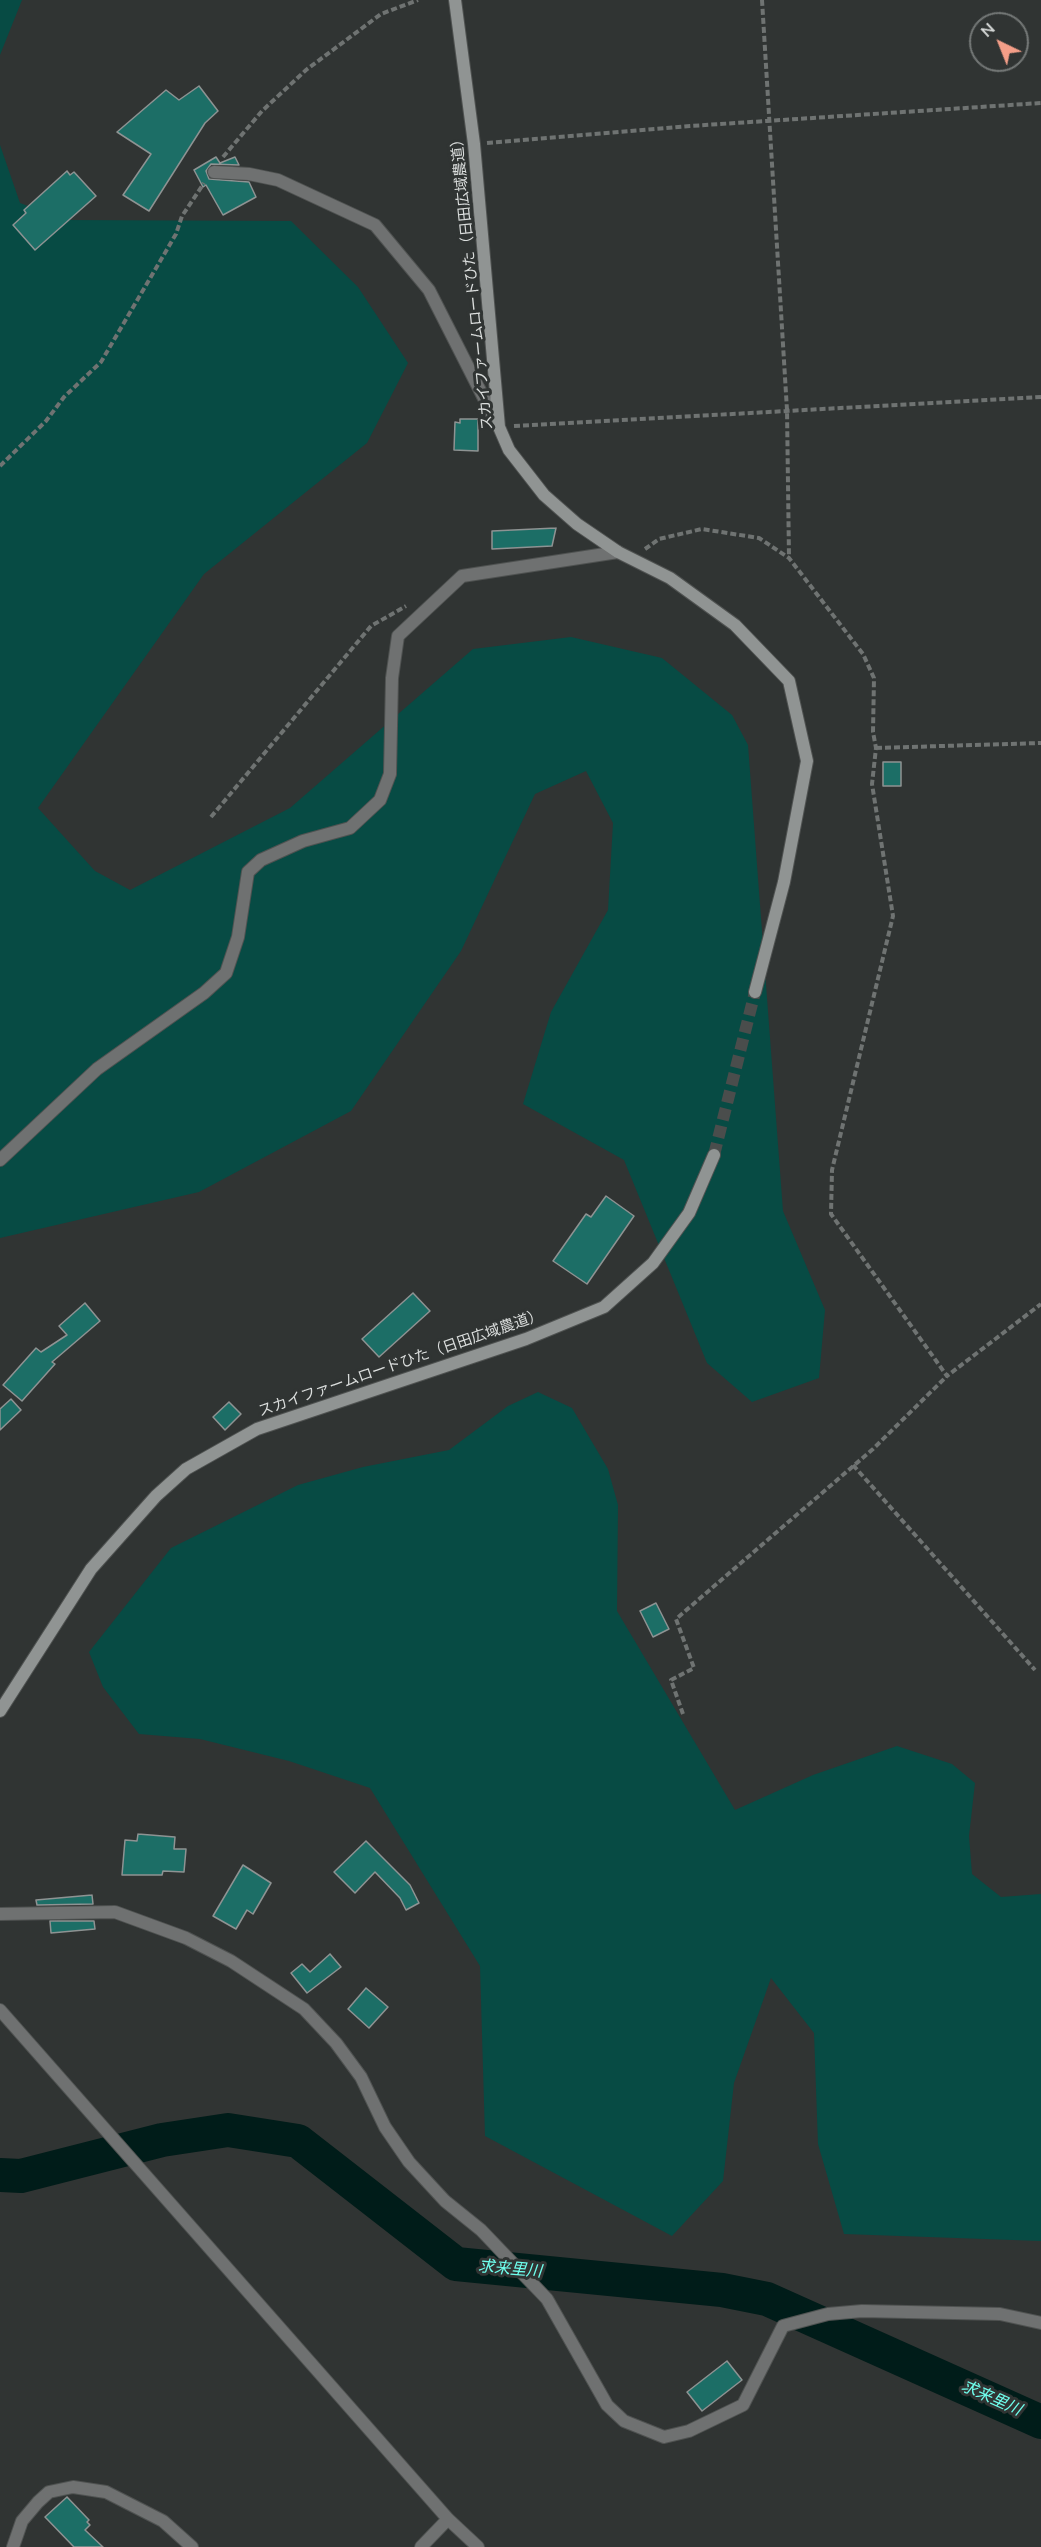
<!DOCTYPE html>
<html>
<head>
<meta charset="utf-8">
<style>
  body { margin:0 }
  #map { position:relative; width:1041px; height:2547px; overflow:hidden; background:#303433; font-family:"Nunito Sans",sans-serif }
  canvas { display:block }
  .north { position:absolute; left:969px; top:12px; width:60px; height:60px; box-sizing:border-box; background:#303433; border:2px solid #747877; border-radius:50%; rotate:317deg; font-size:16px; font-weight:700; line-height:24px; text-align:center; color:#dadddc }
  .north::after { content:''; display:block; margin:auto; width:21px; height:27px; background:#f49e88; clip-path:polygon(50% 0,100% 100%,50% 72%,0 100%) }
</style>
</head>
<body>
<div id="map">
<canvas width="1041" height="2547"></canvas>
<div class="north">N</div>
</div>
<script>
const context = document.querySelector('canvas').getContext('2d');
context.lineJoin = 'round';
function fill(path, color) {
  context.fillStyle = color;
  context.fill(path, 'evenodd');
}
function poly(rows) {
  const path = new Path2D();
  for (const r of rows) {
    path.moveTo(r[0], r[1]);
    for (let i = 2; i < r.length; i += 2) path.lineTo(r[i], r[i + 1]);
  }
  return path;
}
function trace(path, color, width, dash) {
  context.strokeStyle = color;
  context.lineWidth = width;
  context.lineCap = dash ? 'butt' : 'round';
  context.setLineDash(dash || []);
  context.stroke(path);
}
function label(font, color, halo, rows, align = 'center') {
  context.font = font + ' "Nunito Sans","Noto Sans JP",sans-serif';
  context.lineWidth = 6;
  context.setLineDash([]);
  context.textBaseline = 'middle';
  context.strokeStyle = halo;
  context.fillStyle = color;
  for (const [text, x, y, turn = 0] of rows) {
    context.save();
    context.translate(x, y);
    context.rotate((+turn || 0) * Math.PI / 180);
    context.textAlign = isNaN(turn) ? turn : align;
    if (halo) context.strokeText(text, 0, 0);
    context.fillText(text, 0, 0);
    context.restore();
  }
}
fill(poly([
  [0,0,22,0,0,55],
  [0,145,20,203,66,220,291,221,358,287,408,363,367,443,204,574,38,808,95,871,130,890,290,808,473,649,571,637,662,658,732,715,748,745,783,1211,825,1310,819,1378,752,1402,707,1363,624,1160,523,1104,551,1012,608,910,613,823,586,771,535,794,461,951,351,1111,199,1192,0,1238],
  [538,1392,572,1408,608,1469,618,1505,617,1611,735,1810,813,1775,897,1746,952,1764,975,1783,969,1836,972,1874,1001,1897,1041,1894,1041,2241,844,2234,818,2144,814,2033,771,1978,734,2083,723,2181,672,2236,485,2136,480,1966,370,1788,289,1761,200,1739,139,1734,103,1687,89,1652,171,1548,298,1485,363,1467,449,1450,508,1406]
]), '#074b44');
trace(poly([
  [0,2175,21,2176,162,2140,228,2130,298,2141,456,2264,722,2290,767,2299,1041,2422]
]), '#001c19', 34);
const building = poly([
  [199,86,218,111,205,123,149,211,123,195,151,154,117,132,166,90,179,100,199,86],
  [216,157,220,163,235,157,239,165,211,164,206,171,209,179,249,182,256,197,223,215,206,185,203,187,194,170,216,157],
  [67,171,70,175,74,172,96,196,35,250,13,225,26,213,24,210,67,171],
  [460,419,478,419,478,451,454,450,455,422,460,423,460,419],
  [556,528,552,546,492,549,492,531,556,528],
  [883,762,901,762,901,786,883,786,883,762],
  [606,1196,634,1216,587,1284,553,1261,586,1214,591,1217,606,1196],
  [413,1293,430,1311,379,1357,362,1339,413,1293],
  [85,1303,100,1321,52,1362,55,1364,22,1401,3,1385,36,1348,41,1352,67,1335,59,1326,85,1303],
  [11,1399,21,1410,0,1430,0,1409,11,1399],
  [229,1402,241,1414,225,1430,213,1417,229,1402],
  [656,1603,669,1629,653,1637,640,1611,656,1603],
  [138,1834,175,1837,174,1849,186,1849,184,1872,163,1871,162,1875,122,1875,125,1840,137,1841,138,1834],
  [366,1841,410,1885,419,1903,406,1910,400,1898,375,1872,355,1893,334,1872,366,1841],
  [243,1865,271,1883,253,1914,247,1910,236,1929,213,1916,243,1865],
  [92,1895,93,1904,37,1905,36,1900,92,1895],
  [50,1921,94,1921,95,1929,51,1933,50,1921],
  [330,1954,341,1967,307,1993,291,1973,302,1964,310,1972,330,1954],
  [366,1988,388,2007,369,2028,348,2009,366,1988],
  [727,2361,742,2380,702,2411,687,2392,727,2361],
  [67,2497,89,2520,87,2522,90,2525,85,2530,103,2547,74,2547,45,2517,67,2497]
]);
fill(building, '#1c6e66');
trace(building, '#8e9393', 1.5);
trace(poly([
  [714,1155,755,992]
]), '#4a4d4c', 12, [12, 6]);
const street = poly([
  [214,172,249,174,278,180,375,225,429,290,498,426],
  [0,1160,97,1069,204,993,226,973,238,937,248,872,261,860,303,841,350,828,380,800,390,774,392,678,398,636,462,576,618,552],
  [0,1914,115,1912,186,1938,231,1961,304,2009,336,2043,361,2077,385,2127,409,2162,445,2201,481,2230,547,2299,607,2405,624,2421,664,2437,689,2431,743,2405,783,2326,828,2314,862,2311,1000,2314,1041,2323],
  [0,2010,448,2519,478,2547],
  [13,2547,22,2521,38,2502,49,2492,73,2487,106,2492,163,2521,192,2547],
  [421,2547,448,2519]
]);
const secondary = poly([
  [455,0,474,144,499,427,509,450,544,495,577,524,618,552,670,578,735,625,789,681,807,761,784,882,755,992],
  [0,1711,91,1569,156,1496,186,1469,257,1429,526,1339,604,1307,653,1263,689,1213,714,1155]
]);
trace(street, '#4f5251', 14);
trace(secondary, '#4f5251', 14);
trace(poly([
  [762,0,787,410,789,558],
  [487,143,690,126,1041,103],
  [223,157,262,111,306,70,381,14,418,0],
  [514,426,1041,397],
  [0,466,46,421,64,397,101,362,176,234,182,216,204,183],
  [645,549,659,539,702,529,759,538,789,558,863,654,874,678,873,732,876,748,872,784,893,916,832,1170,831,1214,947,1376,1041,1304],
  [876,748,1041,743],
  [211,817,371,626,406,606],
  [853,1465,1035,1670],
  [683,1714,671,1680,694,1668,676,1619,873,1449,947,1376]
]), '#6f7372', 4, [6, 3]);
trace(street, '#6f7171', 12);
trace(secondary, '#909493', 12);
label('15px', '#dadddc', '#303433', [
  ["スカイファームロードひた（日田広域農道）",473,281,-96],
  ["スカイファームロードひた（日田広域農道）",401,1364,-19]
]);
label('italic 16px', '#6fffee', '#303433', [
  ["求来里川",510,2270,5],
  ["求来里川",991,2399,24]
]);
</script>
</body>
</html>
